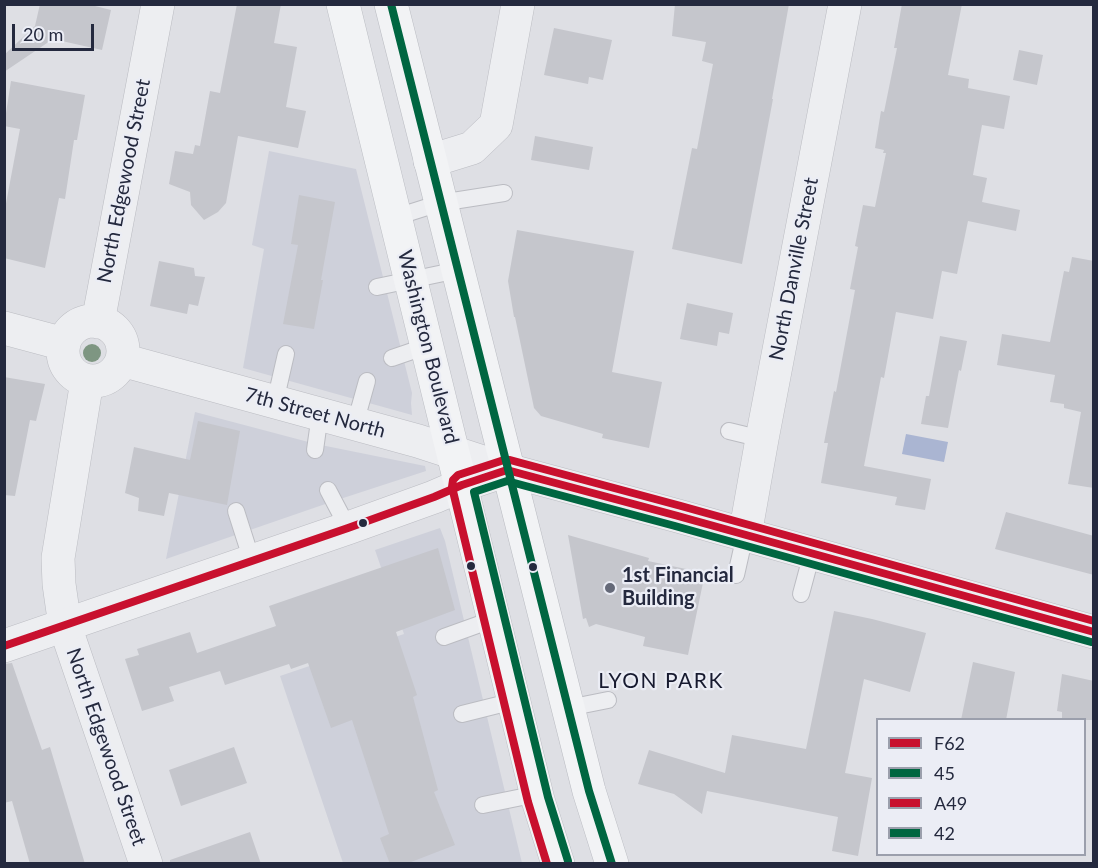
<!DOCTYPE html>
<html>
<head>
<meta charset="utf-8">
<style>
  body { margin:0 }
  #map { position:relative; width:1098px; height:868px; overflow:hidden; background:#dedfe4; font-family:Lato,sans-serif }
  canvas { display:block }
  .frame { position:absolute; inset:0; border:6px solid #24293e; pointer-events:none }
  .legend { position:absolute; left:876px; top:718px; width:210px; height:138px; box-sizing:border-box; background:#ebedf5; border:2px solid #9b9fac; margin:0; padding:8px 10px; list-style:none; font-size:18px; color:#24293e }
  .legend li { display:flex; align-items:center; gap:12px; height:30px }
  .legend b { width:30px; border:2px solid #9b9fac }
  .scale { position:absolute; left:12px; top:24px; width:82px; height:27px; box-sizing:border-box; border:3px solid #24293e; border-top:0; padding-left:8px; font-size:18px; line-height:21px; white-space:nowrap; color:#24293e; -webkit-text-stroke:4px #ebedf5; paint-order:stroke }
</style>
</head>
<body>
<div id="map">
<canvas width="1098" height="868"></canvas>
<div class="frame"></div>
<ul class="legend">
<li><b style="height:8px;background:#c8102e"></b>F62</li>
<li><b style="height:8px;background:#006641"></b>45</li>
<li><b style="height:8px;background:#c8102e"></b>A49</li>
<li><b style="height:8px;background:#006641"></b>42</li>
</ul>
<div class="scale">20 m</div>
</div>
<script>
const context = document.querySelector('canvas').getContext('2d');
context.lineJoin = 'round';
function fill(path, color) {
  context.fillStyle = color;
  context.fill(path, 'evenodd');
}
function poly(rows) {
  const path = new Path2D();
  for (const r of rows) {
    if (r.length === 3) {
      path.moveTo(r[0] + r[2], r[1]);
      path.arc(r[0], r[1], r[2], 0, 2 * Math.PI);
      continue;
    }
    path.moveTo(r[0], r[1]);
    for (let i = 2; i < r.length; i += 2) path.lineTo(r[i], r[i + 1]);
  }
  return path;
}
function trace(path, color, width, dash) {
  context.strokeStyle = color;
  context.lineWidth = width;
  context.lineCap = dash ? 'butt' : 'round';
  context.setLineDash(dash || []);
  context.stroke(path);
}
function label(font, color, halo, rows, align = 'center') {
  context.font = font + ' Lato,sans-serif';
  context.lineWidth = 4.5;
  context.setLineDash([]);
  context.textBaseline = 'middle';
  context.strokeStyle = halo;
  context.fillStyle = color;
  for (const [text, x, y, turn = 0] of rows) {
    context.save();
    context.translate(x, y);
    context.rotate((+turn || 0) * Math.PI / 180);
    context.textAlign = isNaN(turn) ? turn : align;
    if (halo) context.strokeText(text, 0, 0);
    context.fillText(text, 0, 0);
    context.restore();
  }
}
fill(poly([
  [269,151,356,169,412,393,411,403,412,415,243,368,264,249,252,245],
  [195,412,316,444,425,466,426,471,334,501,166,559],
  [440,528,445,541,522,863,343,863,280,676,404,634,375,550]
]), '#ced0da');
fill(poly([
  [906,434,948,442,944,462,902,454]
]), '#aab5d2');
fill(poly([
  [40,4,87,4,111,10,102,50,53,39,4,72,4,55,35,26],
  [237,4,281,4,274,43,297,47,286,107,306,111,298,148,238,136,226,203,218,212,204,220,191,205,190,192,169,184,175,151,193,154,195,145,200,146,210,91,220,93],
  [675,4,789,4,772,99,773,99,742,264,672,249,692,148,697,149,713,64,702,61,706,42,672,36],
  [902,4,962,4,948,75,969,79,968,88,1010,96,1004,129,982,125,973,175,987,178,982,202,1020,210,1016,231,968,221,957,274,942,271,933,319,896,312,884,378,881,377,864,466,931,479,925,510,895,505,897,497,821,483,828,443,824,443,834,391,836,392,855,290,850,289,858,247,855,246,863,205,875,207,886,153,883,153,884,150,875,148,881,111,884,112,897,48,894,48],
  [554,28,612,40,603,80,589,77,588,84,544,75],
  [1019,50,1043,55,1037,85,1013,80],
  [11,81,85,95,77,140,74,140,65,199,59,198,45,268,4,258,4,214,20,129,4,126],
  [535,136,593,147,589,170,531,160],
  [299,195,335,202,321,280,323,280,314,329,283,324,298,245,291,244],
  [517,230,634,251,612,372,662,382,649,448,602,438,603,434,541,416,534,408,515,317,514,317,508,281],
  [1072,257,1094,261,1094,488,1068,484,1081,412,1064,408,1064,404,1050,402,1055,375,997,365,1002,334,1050,342,1064,271,1069,272],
  [159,261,194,268,195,276,205,277,198,306,189,304,187,314,150,306],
  [687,303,733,313,729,334,719,332,717,346,680,339],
  [940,336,967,341,961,371,959,370,948,428,921,424,926,396,929,396],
  [4,377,45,384,36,421,30,420,15,496,4,495],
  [198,421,240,431,227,505,169,493,164,516,138,511,139,498,125,493,134,447,190,460],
  [1006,512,1094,536,1094,575,995,549],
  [568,535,649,558,648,561,705,573,688,655,643,646,645,637,596,624,589,627,586,618,583,619],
  [438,548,455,610,396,632,417,695,413,697,438,790,434,792,455,845,406,864,390,864,380,838,389,834,352,720,331,728,308,663,291,669,289,664,225,685,220,671,169,687,174,701,142,711,125,659,139,655,137,649,190,632,197,653,276,626,269,606],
  [834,611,872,619,926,633,910,692,864,679,845,773,872,778,858,856,832,851,838,817,707,791,702,814,674,794,638,784,649,750,725,773,732,735,806,749],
  [973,662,1015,672,1006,720,961,720],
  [12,663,42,750,50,747,85,864,30,864,12,801,4,803,4,664],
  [1062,674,1094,681,1094,720,1062,720,1062,712,1057,711],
  [234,747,247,783,181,806,169,770],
  [250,832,261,864,170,864,170,860]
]), '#c5c6cc');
const service = poly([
  [396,217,440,203,504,193],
  [377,287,458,270],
  [392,358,427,346],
  [275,402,286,354],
  [355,424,367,381],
  [729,431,762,439],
  [315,450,320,414],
  [328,490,348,528],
  [236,511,252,561],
  [736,575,745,535],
  [801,594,812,553],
  [444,637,494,619],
  [568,708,608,700],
  [462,714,514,701],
  [483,805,537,794]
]);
const minor = poly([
  [430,161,472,148,496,125,518,4],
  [93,351,30],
  [98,322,158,4],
  [4,328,64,344],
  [122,360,418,441,507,470],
  [87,381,58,558,59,584,65,626,146,864],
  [745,535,762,439,845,4]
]);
const tertiary = poly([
  [4,646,348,528,434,497,462,485,507,470,678,516,1094,632]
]);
const primary = poly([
  [343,4,538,800,558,864],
  [391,4,589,791,612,864]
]);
trace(service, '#bbbcc2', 18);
trace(minor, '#bbbcc2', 34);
trace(tertiary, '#bbbcc2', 34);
trace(primary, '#babcc2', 34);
trace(service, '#edeef1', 16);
trace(minor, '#edeef1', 33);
trace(tertiary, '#edeef1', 33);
trace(primary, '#f2f3f5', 33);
trace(poly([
  [4,646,348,528,434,497,462,485,507,470,678,516,1094,632]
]), '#c8102e', 8);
trace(poly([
  [568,861,548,797,474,492,507,481,675,526,1091,642]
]), '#006641', 8);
trace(poly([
  [547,864,528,802,452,487,453,480,458,475,504,460,510,460,681,506,1094,621]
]), '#c8102e', 8);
trace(poly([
  [391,4,589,791,612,864]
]), '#006641', 8);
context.fillStyle = '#7e9682';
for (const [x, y] of [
  [92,353]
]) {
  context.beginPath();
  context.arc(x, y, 9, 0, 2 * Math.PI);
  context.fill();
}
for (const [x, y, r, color] of [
  [363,523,5,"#24293e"],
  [471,566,5,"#24293e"],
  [533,567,5,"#24293e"],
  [610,588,6,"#656978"]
]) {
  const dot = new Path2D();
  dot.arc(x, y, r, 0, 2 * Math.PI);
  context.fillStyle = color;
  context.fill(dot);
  trace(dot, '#ebedf5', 2);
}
label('20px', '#24293e', '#ebedf5', [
  ["North Edgewood Street",124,181,-79],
  ["North Danville Street",794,269,-79],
  ["Washington Boulevard",428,347,76],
  ["7th Street North",315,413,15],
  ["North Edgewood Street",106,747,71]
]);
label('bold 20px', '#24293e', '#ebedf5', [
  ["1st Financial",622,576],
  ["Building",622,599]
], 'left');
context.letterSpacing = '1.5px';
label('21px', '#171a2f', '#ebedf5', [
  ["LYON PARK",661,681]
]);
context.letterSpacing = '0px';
</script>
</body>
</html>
